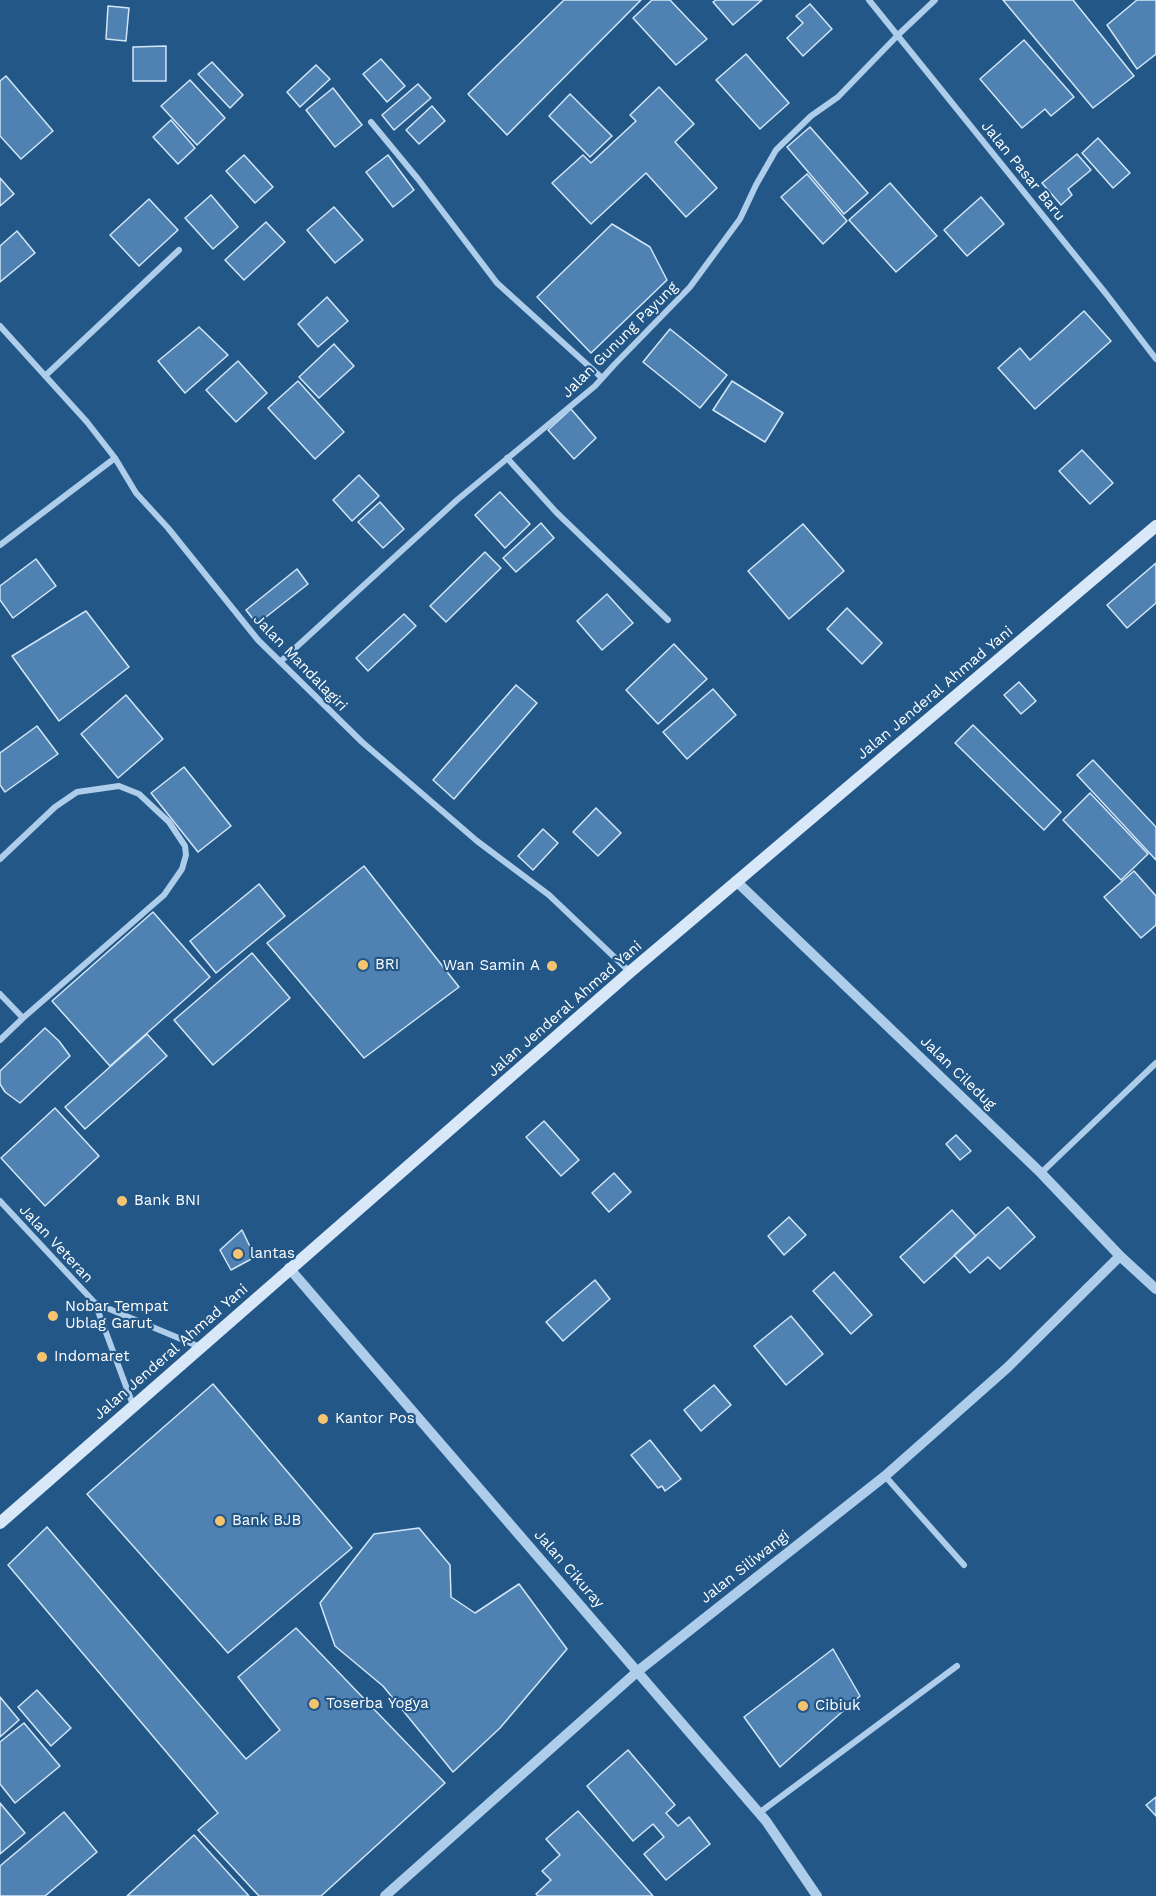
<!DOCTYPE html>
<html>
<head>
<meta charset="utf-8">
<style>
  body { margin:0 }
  canvas { display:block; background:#225788 }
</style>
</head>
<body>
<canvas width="1156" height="1896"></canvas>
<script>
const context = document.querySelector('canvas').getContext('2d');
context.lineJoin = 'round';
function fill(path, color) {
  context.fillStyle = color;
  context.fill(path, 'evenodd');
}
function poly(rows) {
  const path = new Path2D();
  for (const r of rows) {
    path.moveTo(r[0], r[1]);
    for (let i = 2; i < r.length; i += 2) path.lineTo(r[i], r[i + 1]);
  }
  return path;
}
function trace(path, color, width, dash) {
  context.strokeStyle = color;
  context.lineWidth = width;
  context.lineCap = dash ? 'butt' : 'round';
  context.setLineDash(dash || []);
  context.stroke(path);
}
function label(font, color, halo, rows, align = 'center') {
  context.font = font + ' "Work Sans",sans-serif';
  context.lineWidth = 4.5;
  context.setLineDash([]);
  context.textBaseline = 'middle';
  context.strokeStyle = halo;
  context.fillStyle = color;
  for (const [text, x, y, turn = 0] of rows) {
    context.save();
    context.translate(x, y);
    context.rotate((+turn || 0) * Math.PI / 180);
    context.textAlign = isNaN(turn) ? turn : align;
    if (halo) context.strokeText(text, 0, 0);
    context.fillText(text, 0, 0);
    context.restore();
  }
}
const building = poly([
  [564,0,641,0,507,135,468,94,564,0],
  [652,0,670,0,707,39,676,65,633,18,652,0],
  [716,0,762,0,733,25,713,2,716,0],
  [1003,0,1073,0,1134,76,1093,108,1003,0],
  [1137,0,1156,0,1156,54,1137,69,1107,25,1137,0],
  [810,4,832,29,803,56,787,38,803,23,796,16,810,4],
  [108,6,129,8,126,41,106,39,108,6],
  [1024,40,1074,97,1051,116,1045,109,1022,128,980,79,1024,40],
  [166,46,166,81,133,81,133,47,166,46],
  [746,54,789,103,760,129,716,80,746,54],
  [381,59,405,86,387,102,363,74,381,59],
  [212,62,243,95,230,108,198,74,212,62],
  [316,65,330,79,300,107,287,92,316,65],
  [6,76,53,131,21,159,0,136,0,81,6,76],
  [190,80,225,118,197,145,161,106,190,80],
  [418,84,431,98,394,130,382,115,418,84],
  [659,87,694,124,675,142,717,188,686,217,646,173,591,224,552,183,583,155,591,163,636,121,630,115,659,87],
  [333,88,362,125,335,147,306,110,333,88],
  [570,94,612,136,590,157,549,116,570,94],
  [432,106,445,121,419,144,406,130,432,106],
  [171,120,195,148,178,164,153,137,171,120],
  [810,127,868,193,844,214,787,147,810,127],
  [1098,138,1130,173,1113,188,1082,153,1098,138],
  [1077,154,1091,170,1068,189,1072,195,1061,205,1042,183,1077,154],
  [244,155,273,187,255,203,226,171,244,155],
  [388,155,414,190,393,207,366,172,388,155],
  [807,174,847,221,823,244,781,197,807,174],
  [0,178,14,194,0,206,0,178],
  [890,183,937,236,896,272,849,220,890,183],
  [211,195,238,227,213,249,185,218,211,195],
  [981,197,1004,224,967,256,944,230,981,197],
  [149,199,178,230,139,266,110,235,149,199],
  [334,207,363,240,335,263,307,230,334,207],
  [266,222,285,242,244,280,225,260,266,222],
  [612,224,650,247,667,280,591,353,537,297,612,224],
  [17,231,35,253,0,282,0,246,17,231],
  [327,297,348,321,318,347,298,324,327,297],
  [1084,311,1111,341,1035,409,998,368,1020,348,1030,360,1084,311],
  [199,327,228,355,185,393,158,361,199,327],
  [670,329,727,375,700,408,643,362,670,329],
  [334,344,354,366,319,398,299,377,334,344],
  [238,361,267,393,236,422,206,390,238,361],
  [298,381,344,432,315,459,268,408,298,381],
  [732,381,783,413,765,442,713,410,732,381],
  [571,409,596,438,574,459,548,430,571,409],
  [1082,450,1113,483,1090,504,1059,471,1082,450],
  [359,475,379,496,352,521,333,500,359,475],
  [500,492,530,524,505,548,475,515,500,492],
  [380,502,404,529,383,548,358,522,380,502],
  [541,523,554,538,516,572,503,558,541,523],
  [803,524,844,571,789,619,748,571,803,524],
  [485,552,501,568,446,622,430,606,485,552],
  [36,559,56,586,13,618,0,600,0,586,36,559],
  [1156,563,1156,603,1127,628,1107,605,1156,563],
  [297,569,308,584,257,624,246,610,297,569],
  [607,594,633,623,602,650,577,621,607,594],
  [847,608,882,643,862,664,827,629,847,608],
  [86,611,129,667,59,721,12,656,86,611],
  [404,614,416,626,368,671,356,658,404,614],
  [674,644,707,679,658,724,626,690,674,644],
  [1019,682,1036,701,1021,714,1004,695,1019,682],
  [516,685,537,703,454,799,433,780,516,685],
  [713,689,736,715,687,759,663,732,713,689],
  [126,695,163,739,118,778,81,734,126,695],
  [973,725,1061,812,1044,830,955,743,973,725],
  [37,726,58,754,5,792,0,785,0,753,37,726],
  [1093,760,1156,827,1156,860,1077,775,1093,760],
  [184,767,231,826,198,852,151,793,184,767],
  [1090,793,1148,854,1121,880,1063,820,1090,793],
  [596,808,621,833,598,856,573,832,596,808],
  [543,829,558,843,533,870,518,856,543,829],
  [364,866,459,987,364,1058,267,943,364,866],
  [1134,871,1156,896,1156,925,1141,938,1104,897,1134,871],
  [259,884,285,916,216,973,190,941,259,884],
  [153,912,210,977,110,1066,52,1001,153,912],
  [252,953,290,998,213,1065,174,1020,252,953],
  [45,1028,59,1041,70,1056,20,1103,5,1092,0,1084,0,1071,45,1028],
  [147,1034,167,1056,85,1129,65,1107,147,1034],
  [55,1108,99,1156,45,1206,1,1158,55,1108],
  [544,1121,579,1160,561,1176,526,1137,544,1121],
  [956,1135,971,1151,960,1160,946,1144,956,1135],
  [614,1173,631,1192,609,1212,592,1193,614,1173],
  [1008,1207,1035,1237,1000,1269,988,1257,970,1273,954,1255,1008,1207],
  [952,1210,976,1236,924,1283,900,1257,952,1210],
  [789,1217,806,1235,784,1255,768,1236,789,1217],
  [242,1230,255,1257,231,1270,220,1250,242,1230],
  [834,1272,872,1315,851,1334,813,1291,834,1272],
  [595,1280,610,1299,563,1341,546,1322,595,1280],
  [791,1316,823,1354,786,1385,754,1346,791,1316],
  [213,1384,352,1548,228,1653,87,1494,213,1384],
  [714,1385,731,1405,701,1431,684,1410,714,1385],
  [650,1440,681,1479,665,1491,662,1486,658,1488,631,1455,650,1440],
  [47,1527,246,1759,280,1730,238,1677,296,1628,445,1783,321,1896,259,1896,198,1830,218,1813,8,1565,47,1527],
  [419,1528,450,1565,451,1597,475,1613,519,1584,567,1649,500,1728,453,1772,383,1686,335,1646,320,1603,374,1534,419,1528],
  [833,1649,860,1696,780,1767,744,1717,833,1649],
  [37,1690,71,1728,51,1746,18,1707,37,1690],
  [0,1697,19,1720,0,1737,0,1697],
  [24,1723,60,1766,15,1803,0,1784,0,1742,24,1723],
  [628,1750,675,1805,666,1813,678,1826,689,1817,710,1844,666,1880,644,1854,664,1837,653,1824,633,1841,587,1786,628,1750],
  [1156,1797,1156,1816,1146,1805,1156,1797],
  [0,1803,25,1833,0,1854,0,1803],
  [578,1811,653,1896,538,1896,536,1894,551,1880,542,1871,560,1855,546,1839,578,1811],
  [64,1812,97,1852,45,1896,0,1896,0,1866,64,1812],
  [194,1835,249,1896,127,1896,194,1835]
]);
fill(building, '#4f82b2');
trace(building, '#d2e6f7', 1.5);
trace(poly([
  [869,0,1107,295,1156,359],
  [371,122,418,179,497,283,602,378],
  [0,326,87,422,115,458,136,493,168,528,258,640,362,742,477,841,549,895,630,972],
  [45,376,179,250],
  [507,458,556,512,668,620],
  [0,545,115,458],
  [280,662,457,500,595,386,614,365,690,287,740,219,756,185,776,150,811,116,838,97,898,35,935,0],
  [0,859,55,807,77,792,119,786,139,794,169,822,185,846,186,855,182,869,164,895,23,1018,0,1040],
  [0,994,23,1018],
  [1041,1173,1156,1063],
  [0,1201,95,1303,133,1405],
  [95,1303,200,1347],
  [885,1476,964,1565],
  [759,1813,957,1666]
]), '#aecdea', 6);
trace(poly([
  [736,881,1041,1173,1120,1256,1156,1289],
  [289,1268,766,1821,817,1896],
  [385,1896,638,1671,885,1476,1007,1368,1120,1256]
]), '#aecdea', 10);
trace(poly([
  [0,1523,630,972,1156,526]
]), '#d8e8f8', 12);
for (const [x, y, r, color] of [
  [363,965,6,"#f5c470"],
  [552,966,6,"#f5c470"],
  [122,1201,6,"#f5c470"],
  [238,1254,6,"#f5c470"],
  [53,1316,6,"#f5c470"],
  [42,1357,6,"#f5c470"],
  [323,1419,6,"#f5c470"],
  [220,1521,6,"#f5c470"],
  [314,1704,6,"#f5c470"],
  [803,1706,6,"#f5c470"]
]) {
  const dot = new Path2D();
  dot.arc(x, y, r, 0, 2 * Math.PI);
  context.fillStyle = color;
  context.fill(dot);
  trace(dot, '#225788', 2);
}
label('15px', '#fff', '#225788', [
  ["Jalan Pasar Baru",1023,171,51],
  ["Jalan Gunung Payung",620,340,-45],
  ["Jalan Mandalagiri",300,663,46],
  ["Jalan Jenderal Ahmad Yani",935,693,-40],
  ["Jalan Jenderal Ahmad Yani",565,1009,-41],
  ["Jalan Ciledug",958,1073,44],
  ["Jalan Veteran",56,1244,47],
  ["Jalan Jenderal Ahmad Yani",171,1352,-41],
  ["Jalan Siliwangi",745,1567,-38],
  ["Jalan Cikuray",569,1569,49]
]);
label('15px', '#fff', '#225788', [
  ["BRI",375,965],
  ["Wan Samin A",540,966,"right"],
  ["Bank BNI",134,1201],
  ["lantas",250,1254],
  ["Nobar Tempat",65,1307],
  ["Ublag Garut",65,1324],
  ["Indomaret",54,1357],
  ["Kantor Pos",335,1419],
  ["Bank BJB",232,1521],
  ["Toserba Yogya",326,1704],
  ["Cibiuk",815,1706]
], 'left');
</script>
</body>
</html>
